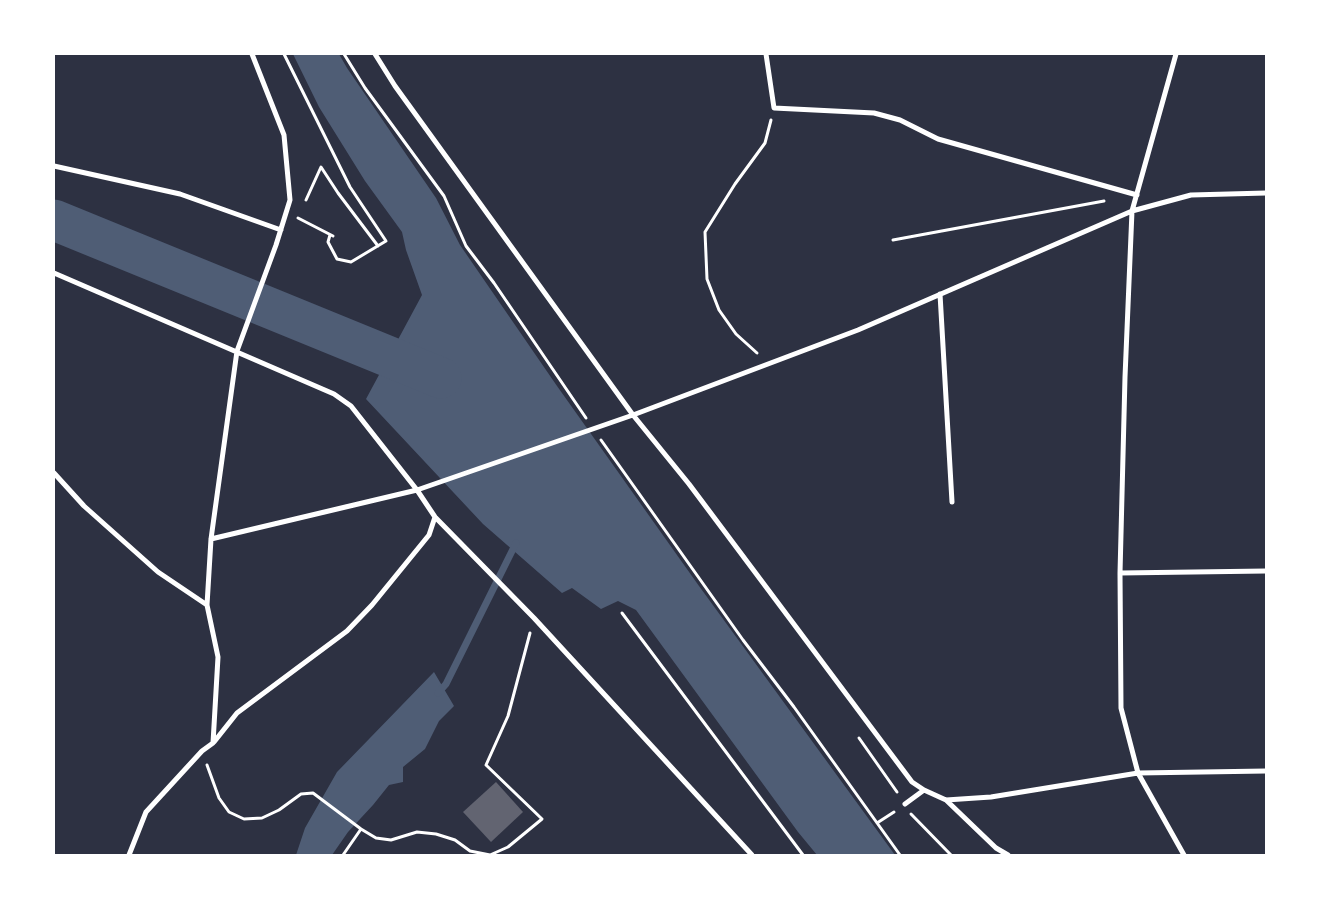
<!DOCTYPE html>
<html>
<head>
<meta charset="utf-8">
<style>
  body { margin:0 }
  #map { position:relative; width:1320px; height:909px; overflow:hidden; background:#2d3142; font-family:Montserrat,sans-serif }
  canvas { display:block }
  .frame { position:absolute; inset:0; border:55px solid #fff; pointer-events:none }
</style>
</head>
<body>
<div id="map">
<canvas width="1320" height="909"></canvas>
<div class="frame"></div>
</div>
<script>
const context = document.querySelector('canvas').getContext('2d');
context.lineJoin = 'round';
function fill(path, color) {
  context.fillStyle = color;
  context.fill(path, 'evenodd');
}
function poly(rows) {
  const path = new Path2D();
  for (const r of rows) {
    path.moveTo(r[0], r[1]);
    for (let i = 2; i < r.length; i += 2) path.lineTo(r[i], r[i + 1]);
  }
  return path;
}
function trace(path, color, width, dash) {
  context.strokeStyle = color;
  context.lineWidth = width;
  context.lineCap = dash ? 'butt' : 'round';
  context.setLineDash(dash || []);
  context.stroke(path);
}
fill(poly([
  [293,54,339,54,347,68,436,198,460,245,557,386,699,586,895,855,817,855,798,832,636,610,618,601,601,609,572,588,562,593,483,524,366,399,422,295,406,250,402,232,365,181,319,107],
  [434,672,454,706,439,721,425,749,403,767,403,782,389,785,373,805,348,832,332,855,296,855,305,828,337,772]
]), '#4f5d75');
trace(poly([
  [438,693,446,684,516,543]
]), '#4f5d75', 7);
trace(poly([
  [54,220,441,378]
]), '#4f5d75', 41);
fill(poly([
  [496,782,523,812,491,842,463,812]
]), '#626471');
trace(poly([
  [284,54,350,187,386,241,351,262,337,259,328,242,330,235],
  [344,54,365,88,444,196,466,246,494,283,586,418],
  [306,200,321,167,338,193,378,246],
  [298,218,333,236],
  [893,240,1104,201],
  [757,353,736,334,719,310,707,279,705,232,735,184,765,143,771,120],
  [601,440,743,640,794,707,900,855],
  [622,613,803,855],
  [859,738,897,792],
  [207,765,219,798,229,812,244,819,262,818,279,810,301,794,313,793,361,829,376,838,391,840,417,832,436,834,455,840,470,851,490,855,508,847,542,819,486,765,508,716,530,633],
  [911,814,951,855],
  [877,823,894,812],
  [343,855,361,829]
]), '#fff', 3);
trace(poly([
  [375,54,395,86,633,415,689,484,912,782,924,790],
  [766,54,774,108,874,113,900,120,938,139,1137,195],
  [1176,54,1132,211,1125,377,1120,573,1121,708,1138,773,1184,855],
  [54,166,180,194,281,230],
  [54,273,334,394,351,406,417,490,435,517,534,618,752,855],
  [940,294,952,502],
  [54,473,84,506,158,572,207,605],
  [211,539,417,490,633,415,858,330,1132,211,1191,195,1266,193],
  [1120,573,1266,571],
  [214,742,237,713,347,631,372,605,429,535,435,517],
  [946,800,996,848,1008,855],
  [905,804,924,790,946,800,991,797,1138,773,1266,771],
  [129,855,146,812,202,751,213,743,218,657,207,605,211,539,237,351,276,245,290,200,284,135,252,54]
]), '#fff', 5);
</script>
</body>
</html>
